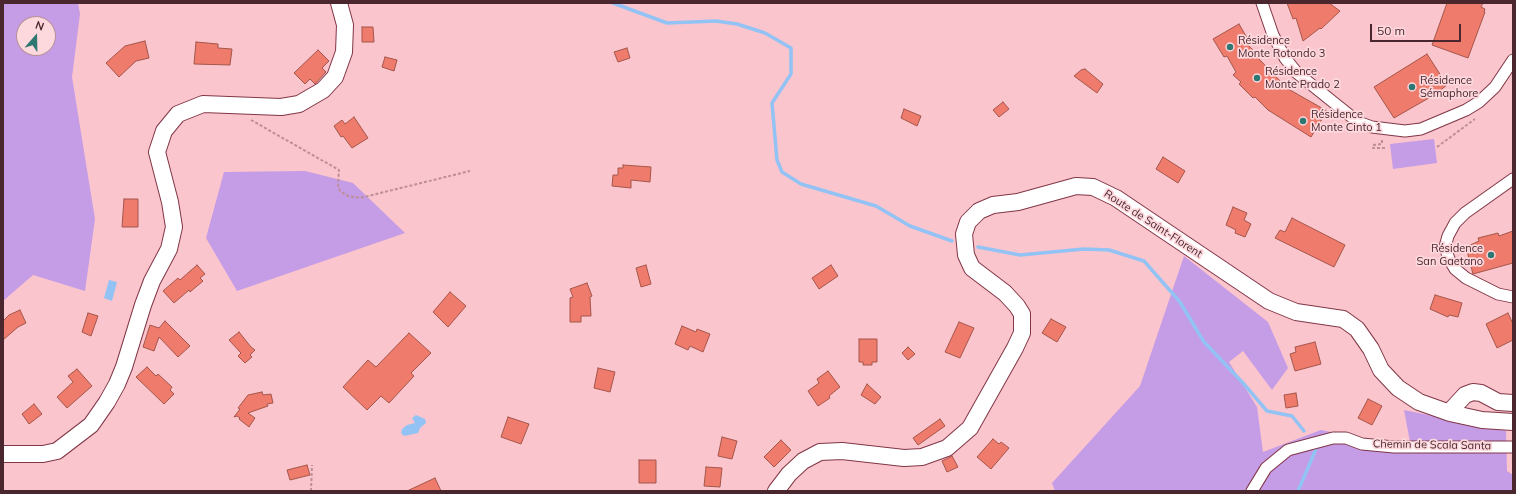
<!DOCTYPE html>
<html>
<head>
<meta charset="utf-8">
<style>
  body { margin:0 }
  #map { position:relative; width:1516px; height:494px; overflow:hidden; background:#fbc5cd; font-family:Mulish,sans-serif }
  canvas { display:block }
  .frame { position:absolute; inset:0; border:4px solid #4a272e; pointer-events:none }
  .north { position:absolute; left:16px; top:16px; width:40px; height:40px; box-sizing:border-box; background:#fdd8dd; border:1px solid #b59197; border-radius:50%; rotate:20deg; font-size:11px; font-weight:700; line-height:16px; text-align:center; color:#4a272e }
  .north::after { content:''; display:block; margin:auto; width:14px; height:18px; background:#2e7772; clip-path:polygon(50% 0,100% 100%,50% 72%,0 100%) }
  .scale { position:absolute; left:1370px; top:24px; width:91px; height:18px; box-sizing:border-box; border:2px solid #4a272e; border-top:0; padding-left:5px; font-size:12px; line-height:14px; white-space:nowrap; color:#4a272e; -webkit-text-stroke:3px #fdd8dd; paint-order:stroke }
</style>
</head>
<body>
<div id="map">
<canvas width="1516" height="494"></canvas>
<div class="frame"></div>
<div class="north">N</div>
<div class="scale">50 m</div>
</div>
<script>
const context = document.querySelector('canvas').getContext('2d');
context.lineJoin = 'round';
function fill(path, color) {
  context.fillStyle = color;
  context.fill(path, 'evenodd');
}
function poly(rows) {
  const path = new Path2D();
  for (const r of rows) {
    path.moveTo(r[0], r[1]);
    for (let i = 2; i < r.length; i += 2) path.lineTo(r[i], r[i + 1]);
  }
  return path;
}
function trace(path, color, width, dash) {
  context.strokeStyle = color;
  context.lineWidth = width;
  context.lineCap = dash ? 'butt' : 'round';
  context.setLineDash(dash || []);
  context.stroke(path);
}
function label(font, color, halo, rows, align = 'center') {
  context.font = font + ' Mulish,sans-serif';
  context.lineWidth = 3.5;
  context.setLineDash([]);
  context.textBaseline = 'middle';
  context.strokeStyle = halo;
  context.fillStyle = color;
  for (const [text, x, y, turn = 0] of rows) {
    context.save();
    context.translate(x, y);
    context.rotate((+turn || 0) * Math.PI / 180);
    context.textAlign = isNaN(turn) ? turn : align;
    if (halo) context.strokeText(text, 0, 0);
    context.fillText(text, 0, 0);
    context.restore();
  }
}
fill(poly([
  [3,3,78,3,80,14,72,77,95,219,85,291,33,275,3,301],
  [24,24,48,24,48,48,24,48],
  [1434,139,1437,163,1393,169,1390,144],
  [305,171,353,183,405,233,237,291,206,238,224,172],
  [1184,256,1268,322,1288,368,1272,390,1243,351,1229,362,1257,407,1263,452,1321,430,1364,439,1410,442,1404,410,1506,431,1507,471,1513,475,1513,491,1055,491,1052,483,1140,386]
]), '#c59ce6');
fill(poly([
  [109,280,117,282,112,301,104,298],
  [416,415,425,419,426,423,420,428,418,433,404,436,401,433,402,429,407,425,415,423,412,418]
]), '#92c3f4');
trace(poly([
  [613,3,667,23,716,21,737,24,765,33,791,48,791,74,772,103,777,160,782,172,801,184,876,206,910,226,952,241],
  [978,247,1020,255,1084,249,1109,250,1144,261,1180,302,1204,342,1243,383,1267,411,1292,416,1304,431],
  [1298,491,1316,449]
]), '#92c3f4', 3.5);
const building = poly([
  [1287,3,1329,3,1340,11,1321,29,1320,28,1303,41,1296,18,1293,19,1287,3],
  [1447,3,1483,3,1481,7,1485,9,1484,12,1485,12,1468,58,1432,45,1447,3],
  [1239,24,1250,43,1247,44,1260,57,1258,58,1284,85,1283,86,1327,111,1311,137,1268,110,1255,97,1253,98,1239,84,1241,82,1233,75,1236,72,1227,56,1224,57,1213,39,1239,24],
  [362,27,373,27,374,42,362,42,362,27],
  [145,41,149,58,136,61,119,77,106,63,125,46,145,41],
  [196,42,218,44,218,48,232,49,230,65,194,64,196,42],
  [627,48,630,58,618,62,614,52,627,48],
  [318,50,329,61,322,68,326,72,315,84,310,79,305,84,294,73,318,50],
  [1427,54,1447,85,1434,95,1394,118,1374,87,1427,54],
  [385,57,397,60,394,71,382,67,385,57],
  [1085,69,1103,84,1097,93,1074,76,1081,70,1085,69],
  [1003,102,1009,109,999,117,993,110,1003,102],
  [904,109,921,116,917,126,901,118,904,109],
  [354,117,368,138,352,148,343,136,341,137,334,126,342,120,345,124,354,117],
  [1163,157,1185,171,1178,183,1156,169,1163,157],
  [623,165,651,167,650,182,631,180,631,188,612,186,613,175,618,175,618,168,623,168,623,165],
  [124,199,138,199,138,227,122,227,124,199],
  [1233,207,1247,213,1244,220,1251,224,1245,237,1235,233,1236,230,1226,225,1233,207],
  [1292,218,1345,245,1334,267,1275,238,1280,230,1285,232,1292,218],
  [1513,231,1513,263,1473,274,1466,247,1479,241,1478,238,1498,233,1499,236,1513,231],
  [197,265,205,274,200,278,203,281,190,292,189,290,174,303,163,291,178,278,180,280,197,265],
  [646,265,651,284,641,287,636,268,646,265],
  [831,265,838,276,819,289,812,278,831,265],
  [587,283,592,296,590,297,591,316,581,316,581,322,570,322,570,298,573,297,570,289,587,283],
  [450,292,466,306,448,327,433,312,450,292],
  [1435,295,1462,303,1458,317,1449,315,1448,317,1430,309,1435,295],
  [20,310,26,323,18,327,3,340,3,321,9,315,20,310],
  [88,313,98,316,91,336,82,332,88,313],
  [1508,313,1513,324,1513,340,1497,348,1486,324,1508,313],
  [1051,319,1066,327,1057,342,1042,333,1051,319],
  [165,321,190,346,178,357,159,337,154,351,143,347,150,325,159,328,165,321],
  [959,322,974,328,960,358,945,352,959,322],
  [682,326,696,332,697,329,710,334,703,352,690,346,688,350,675,344,682,326],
  [239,332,251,347,255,350,250,355,252,357,245,363,238,356,241,353,229,340,239,332],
  [409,333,431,353,411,373,414,376,389,403,381,396,367,410,343,387,368,360,376,367,409,333],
  [859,339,877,339,877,362,872,362,872,365,863,365,863,362,859,362,859,339],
  [1315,342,1321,364,1295,371,1290,354,1296,352,1295,347,1315,342],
  [908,347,915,354,908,360,902,353,908,347],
  [147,367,156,376,158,374,172,387,170,390,174,394,164,404,136,377,147,367],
  [598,368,615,372,610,392,594,388,598,368],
  [77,369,92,386,67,408,57,397,73,382,68,376,77,369],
  [828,371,840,387,829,396,830,398,818,406,808,391,819,383,817,379,828,371],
  [867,384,881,397,875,404,861,395,867,384],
  [262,392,263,395,271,394,273,403,267,404,268,406,248,413,255,418,249,427,239,419,240,418,237,416,234,417,240,409,238,408,248,395,262,392],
  [1296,393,1298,406,1286,408,1284,395,1296,393],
  [1368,399,1382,406,1372,425,1358,418,1368,399],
  [34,404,42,414,29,424,22,414,34,404],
  [508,417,529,424,521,444,501,437,508,417],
  [940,419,945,426,918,445,913,438,940,419],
  [722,437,737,441,732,459,718,456,722,437],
  [993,439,999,444,1001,442,1009,448,991,469,977,457,993,439],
  [781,440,791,450,774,467,764,457,781,440],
  [952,456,958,467,947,472,942,461,952,456],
  [639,460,656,460,656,483,639,483,639,460],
  [307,465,310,475,290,480,287,470,307,465],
  [706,467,722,468,720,487,704,486,706,467],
  [435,478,441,491,407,491,435,478]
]);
fill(building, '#ee7b6b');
trace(building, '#a4564b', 1);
const street = poly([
  [1262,3,1273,35,1285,58,1297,73,1358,122,1372,127,1405,131,1421,129,1466,110,1479,102,1495,87,1513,60],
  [1513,179,1465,213,1455,223,1448,236,1445,247,1449,259,1455,269,1466,278,1498,294,1513,297],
  [1252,491,1266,468,1288,450,1333,438,1346,438,1362,444,1394,447,1513,447]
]);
const secondary = poly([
  [1450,413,1453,408,1465,395,1473,392,1481,393,1498,402,1513,403],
  [3,454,43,454,57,451,91,425,107,402,117,384,124,367,143,305,152,281,169,249,174,227,170,202,157,152,164,131,178,114,203,104,281,107,299,104,323,90,335,77,344,52,345,25,339,3],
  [776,491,789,474,803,461,820,452,842,451,904,458,922,457,947,448,970,428,1015,348,1022,333,1022,314,1017,306,1005,293,972,268,966,255,964,234,968,222,979,211,993,205,1018,202,1076,186,1093,187,1116,198,1269,301,1296,312,1343,319,1357,329,1371,349,1381,370,1398,388,1419,402,1450,413,1482,420,1513,422]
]);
trace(street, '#813646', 13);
trace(secondary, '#813646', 18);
trace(poly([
  [251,120,339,170,338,185,340,191,348,196,360,198,470,171],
  [1382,140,1382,144,1373,145,1373,148,1385,148],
  [1437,147,1475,119],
  [311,491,312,465]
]), '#bd8e96', 2, [3, 2]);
trace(street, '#fff', 11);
trace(secondary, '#fff', 16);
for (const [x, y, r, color] of [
  [1230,47,4,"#2e7772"],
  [1257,78,4,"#2e7772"],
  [1412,87,4,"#2e7772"],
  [1303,121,4,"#2e7772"],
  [1491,255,4,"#2e7772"]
]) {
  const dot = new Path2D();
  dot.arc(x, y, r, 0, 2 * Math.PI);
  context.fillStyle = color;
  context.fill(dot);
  trace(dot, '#fdd8dd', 1.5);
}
label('11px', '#4a272e', '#fdd8dd', [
  ["Résidence",1238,41],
  ["Monte Rotondo 3",1238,54],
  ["Résidence",1265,72],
  ["Monte Prado 2",1265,85],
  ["Résidence",1420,81],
  ["Sémaphore",1420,94],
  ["Résidence",1311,115],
  ["Monte Cinto 1",1311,128],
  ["Résidence",1483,249,"right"],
  ["San Gaetano",1483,262,"right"]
], 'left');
label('11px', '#4a272e', '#fdd8dd', [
  ["Route de Saint-Florent",1153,224,33],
  ["Chemin de Scala Santa",1432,445,1]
]);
</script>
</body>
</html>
